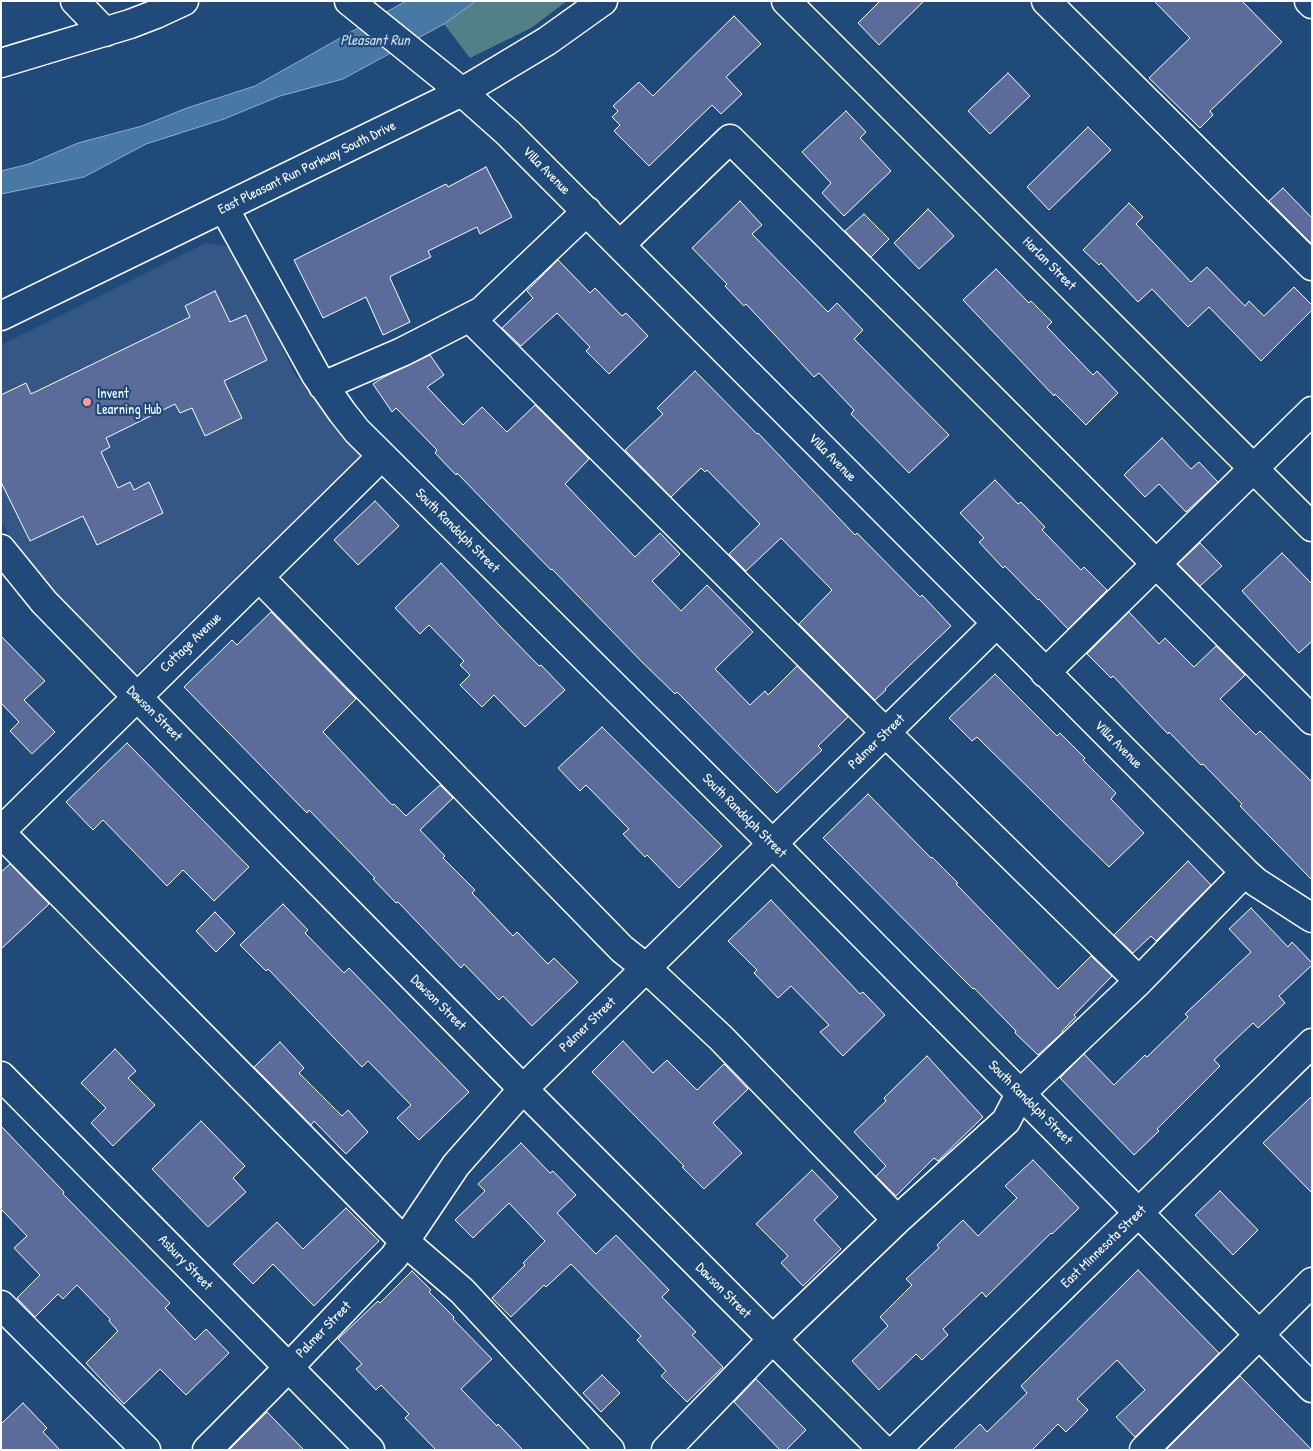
<!DOCTYPE html>
<html>
<head>
<meta charset="utf-8">
<style>
  body { margin:0 }
  #map { position:relative; width:1313px; height:1451px; overflow:hidden; background:#1f4a7a; font-family:"Patrick Hand",sans-serif }
  canvas { display:block }
  .frame { position:absolute; inset:0; border:2px solid #fff; pointer-events:none }
</style>
</head>
<body>
<div id="map">
<canvas width="1313" height="1451"></canvas>
<div class="frame"></div>
</div>
<script>
const context = document.querySelector('canvas').getContext('2d');
context.lineJoin = 'round';
function fill(path, color) {
  context.fillStyle = color;
  context.fill(path, 'evenodd');
}
function poly(rows) {
  const path = new Path2D();
  for (const r of rows) {
    path.moveTo(r[0], r[1]);
    for (let i = 2; i < r.length; i += 2) path.lineTo(r[i], r[i + 1]);
  }
  return path;
}
function trace(path, color, width, dash) {
  context.strokeStyle = color;
  context.lineWidth = width;
  context.lineCap = dash ? 'butt' : 'round';
  context.setLineDash(dash || []);
  context.stroke(path);
}
function label(font, color, halo, rows, align = 'center') {
  context.font = font + ' "Patrick Hand",sans-serif';
  context.lineWidth = 4.5;
  context.setLineDash([]);
  context.textBaseline = 'middle';
  context.strokeStyle = halo;
  context.fillStyle = color;
  for (const [text, x, y, turn = 0] of rows) {
    context.save();
    context.translate(x, y);
    context.rotate((+turn || 0) * Math.PI / 180);
    context.textAlign = isNaN(turn) ? turn : align;
    if (halo) context.strokeText(text, 0, 0);
    context.fillText(text, 0, 0);
    context.restore();
  }
}
fill(poly([
  [206,243,225,246,236,253,295,375,362,454,135,675,28,571,1,520,1,345]
]), '#355786');
fill(poly([
  [476,1,567,1,531,28,470,58,444,24]
]), '#527f88');
const water = poly([
  [406,1,476,1,444,24,343,79,280,96,224,119,146,144,84,177,1,194,1,171,29,164,78,143,142,126,187,108,255,86,406,1]
]);
fill(water, '#4779a4');
trace(water, '#91afc8', 1);
const building = poly([
  [880,1,924,1,879,45,858,23,880,1],
  [1154,1,1242,1,1282,42,1210,111,1213,115,1200,128,1149,78,1190,38,1154,1],
  [734,16,761,44,726,77,742,94,721,114,712,105,649,166,614,131,620,125,612,117,618,111,613,106,639,82,653,96,734,16],
  [1008,73,1030,96,990,134,968,111,1008,73],
  [846,111,866,132,860,138,891,171,844,216,822,193,831,183,802,152,846,111],
  [1088,127,1111,150,1049,210,1027,187,1088,127],
  [486,167,512,217,480,234,477,227,428,251,431,257,391,276,390,278,410,322,383,335,366,297,323,318,294,260,446,184,448,187,486,167],
  [1283,188,1312,218,1312,244,1269,201,1283,188],
  [740,201,762,225,752,234,828,312,837,303,863,330,854,339,949,435,909,473,851,414,854,410,819,373,814,377,746,304,744,306,725,286,727,284,692,248,740,201],
  [1129,203,1143,217,1136,224,1191,282,1207,267,1245,306,1249,301,1264,316,1294,287,1312,305,1312,310,1261,361,1209,307,1188,327,1152,289,1138,302,1101,263,1099,265,1083,250,1129,203],
  [928,209,954,236,919,269,894,243,928,209],
  [864,214,889,239,871,257,845,231,864,214],
  [558,260,590,293,595,288,622,316,626,313,648,336,609,374,586,351,590,347,557,313,521,346,502,328,533,298,527,291,558,260],
  [996,269,1029,303,1031,301,1052,322,1047,327,1093,375,1097,371,1118,393,1086,425,1055,394,1054,396,963,300,996,269],
  [215,291,230,322,246,315,267,360,224,381,242,418,205,436,192,408,180,413,175,404,106,438,110,447,101,452,118,488,130,482,134,490,149,482,163,513,97,545,83,516,30,541,1,482,1,395,26,383,31,394,190,317,185,306,215,291],
  [430,355,444,375,427,387,463,425,482,407,507,432,535,405,589,459,565,484,635,557,660,533,680,554,652,581,681,611,707,585,753,632,715,669,750,705,765,691,768,695,797,666,848,717,818,746,822,750,777,793,677,692,675,694,641,661,552,569,551,570,457,473,456,475,435,453,437,450,396,408,392,412,373,384,384,377,430,355],
  [695,371,757,434,758,433,855,535,857,533,920,597,922,595,951,626,885,689,886,690,875,700,799,624,832,590,781,538,746,571,729,554,760,524,707,470,705,472,701,468,671,497,625,450,663,414,657,408,695,371],
  [1162,438,1191,469,1199,462,1218,482,1186,512,1159,484,1145,497,1124,475,1162,438],
  [995,480,1018,504,1021,502,1045,527,1042,530,1081,570,1084,567,1107,590,1068,629,1039,599,1038,600,1005,566,1003,568,979,542,984,538,960,513,995,480],
  [375,501,399,526,358,565,334,540,375,501],
  [1200,543,1222,566,1200,586,1178,564,1200,543],
  [1282,553,1312,584,1312,641,1299,653,1242,591,1282,553],
  [441,563,500,626,539,666,541,665,565,690,525,727,494,695,482,707,460,685,470,675,460,665,464,661,429,625,420,634,395,608,441,563],
  [271,612,356,699,323,732,392,805,394,804,406,816,440,785,453,798,420,830,445,856,443,858,475,890,472,893,513,936,517,932,548,964,554,958,578,982,532,1026,503,996,499,1000,464,964,461,968,398,902,396,903,373,879,375,878,309,810,307,813,184,687,232,640,237,645,271,612],
  [1129,612,1159,644,1165,638,1194,667,1216,646,1245,675,1220,699,1256,735,1260,731,1312,782,1312,880,1240,806,1242,804,1203,764,1201,765,1169,732,1168,734,1113,676,1111,678,1087,654,1129,612],
  [1,636,45,681,24,700,55,732,32,754,10,731,19,722,1,703,1,636],
  [995,674,1057,736,1060,733,1085,758,1083,760,1116,793,1111,799,1144,833,1109,867,977,737,972,741,949,718,995,674],
  [602,727,722,846,679,888,647,855,645,857,623,834,629,829,586,785,580,791,558,768,602,727],
  [127,743,249,867,214,901,183,870,167,886,103,820,93,830,66,802,127,743],
  [868,794,931,858,932,857,958,883,956,884,1058,989,1091,956,1112,976,1074,1015,1076,1017,1062,1031,1063,1032,1038,1055,1015,1033,1016,1031,974,988,973,989,823,838,868,794],
  [1188,861,1211,885,1156,941,1151,936,1133,953,1114,935,1188,861],
  [10,864,49,904,1,949,1,872,10,864],
  [771,900,860,994,863,992,885,1015,843,1056,820,1032,829,1025,791,986,778,998,754,973,757,970,728,941,771,900],
  [283,904,308,930,305,933,344,973,349,968,469,1092,419,1140,397,1118,411,1105,368,1061,362,1067,268,969,266,971,240,945,283,904],
  [1251,908,1288,947,1292,942,1312,963,1312,965,1279,996,1285,1003,1258,1028,1253,1023,1214,1060,1220,1066,1157,1129,1159,1131,1134,1155,1060,1078,1084,1054,1114,1085,1145,1055,1147,1057,1188,1017,1185,1014,1251,952,1229,929,1251,908],
  [215,912,235,933,216,952,196,931,215,912],
  [623,1041,653,1073,667,1060,697,1090,724,1064,748,1089,713,1123,742,1153,704,1189,682,1167,684,1166,592,1072,623,1041],
  [280,1042,304,1068,299,1073,342,1116,348,1110,368,1132,346,1154,314,1121,311,1125,254,1067,280,1042],
  [115,1049,136,1071,128,1078,155,1105,113,1146,91,1123,106,1108,81,1083,115,1049],
  [927,1056,983,1117,938,1161,934,1158,896,1196,876,1176,886,1166,854,1132,886,1101,884,1098,927,1056],
  [1312,1096,1312,1193,1263,1143,1312,1096],
  [201,1121,245,1166,233,1178,246,1192,208,1227,152,1169,201,1121],
  [1,1126,64,1192,63,1194,170,1303,165,1308,195,1340,206,1329,229,1353,186,1395,160,1369,124,1404,86,1363,118,1331,109,1321,110,1319,77,1285,63,1299,58,1294,35,1317,17,1298,40,1275,14,1248,27,1236,1,1209,1,1126],
  [521,1143,550,1173,553,1171,576,1195,557,1213,596,1254,616,1235,669,1290,662,1297,696,1332,692,1335,723,1367,687,1402,661,1376,666,1371,637,1340,641,1336,571,1264,546,1287,544,1285,511,1317,492,1298,525,1265,523,1263,545,1241,509,1203,473,1238,455,1220,485,1191,478,1184,521,1143],
  [1033,1160,1079,1208,1052,1234,1051,1233,986,1297,982,1292,943,1329,948,1335,922,1360,916,1354,879,1390,852,1361,888,1326,880,1317,912,1285,906,1279,939,1248,937,1245,963,1220,978,1236,1017,1198,1005,1186,1033,1160],
  [812,1170,838,1197,814,1220,841,1249,803,1286,781,1263,788,1256,756,1224,812,1170],
  [1220,1191,1258,1230,1233,1255,1195,1215,1220,1191],
  [346,1208,379,1241,314,1306,273,1264,253,1284,233,1264,277,1222,303,1249,346,1208],
  [1138,1270,1219,1353,1135,1437,1116,1417,1145,1390,1117,1360,1077,1399,1088,1410,1066,1432,1058,1424,1032,1450,953,1450,980,1424,987,1432,1027,1393,1021,1386,1138,1270],
  [412,1271,431,1290,429,1292,454,1317,453,1319,492,1359,461,1389,497,1426,498,1424,523,1450,436,1450,405,1418,409,1414,381,1385,376,1390,356,1369,362,1364,338,1339,378,1301,380,1303,412,1271],
  [602,1375,620,1393,601,1412,583,1393,602,1375],
  [1240,1376,1312,1450,1166,1450,1240,1376],
  [756,1379,806,1430,786,1450,780,1450,734,1402,756,1379],
  [23,1403,47,1428,43,1432,60,1450,1,1450,1,1424,23,1403],
  [267,1412,304,1450,229,1450,267,1412]
]);
fill(building, '#5b6b9a');
trace(building, '#fff', 1);
const minor = poly([
  [75,1,105,32],
  [349,1,462,92,508,133,1245,872,1256,882,1312,918],
  [786,1,1312,527],
  [1046,1,1312,266],
  [1,63,130,24,156,14,184,1],
  [224,208,316,375,342,412,357,431,773,844,1312,1388],
  [620,245,730,139,928,335,1312,720],
  [1,316,462,92,547,41,603,1],
  [470,318,886,733,1139,981,1245,872],
  [323,386,402,352,482,311,587,211],
  [1,549,44,602,137,697,523,1089,883,1450],
  [259,577,622,949,646,968,721,1038,897,1220,772,1340,666,1450],
  [1045,673,1312,411],
  [1,831,382,456],
  [1,833,404,1241,462,1291,610,1450],
  [1,1076,370,1450],
  [897,1220,1006,1121,1020,1094,1139,981],
  [1,1305,146,1450],
  [207,1450,288,1368,394,1257,456,1165,523,1089,996,624],
  [896,1450,1312,1043],
  [1144,1450,1312,1282]
]);
const major = poly([
  [1309,1,1312,4]
]);
trace(minor, '#fff', 31);
trace(major, '#fff', 31);
trace(minor, '#1f4a7a', 28);
trace(major, '#1f4a7a', 28);
for (const [x, y, r, color] of [
  [87,402,5,"#ff9aa2"]
]) {
  const dot = new Path2D();
  dot.arc(x, y, r, 0, 2 * Math.PI);
  context.fillStyle = color;
  context.fill(dot);
  trace(dot, '#1f4a7a', 2);
}
label('14px', '#fff', '#1f4a7a', [
  ["East Pleasant Run Parkway South Drive",307,168,-26],
  ["Villa Avenue",546,171,45],
  ["Harlan Street",1049,264,45],
  ["Villa Avenue",832,458,45],
  ["South Randolph Street",457,531,45],
  ["Cottage Avenue",191,643,-44],
  ["Dawson Street",154,714,45],
  ["Palmer Street",877,742,-44],
  ["Villa Avenue",1118,745,45],
  ["South Randolph Street",744,816,45],
  ["Dawson Street",438,1003,45],
  ["Palmer Street",588,1025,-44],
  ["South Randolph Street",1030,1103,45],
  ["East Minnesota Street",1104,1247,-44],
  ["Asbury Street",185,1263,46],
  ["Dawson Street",723,1291,45],
  ["Palmer Street",324,1330,-46]
]);
label('14px', '#fff', '#1f4a7a', [
  ["Invent",97,394],
  ["Learning Hub",97,410]
], 'left');
label('italic 15px', '#d1dee8', '#1f4a7a', [
  ["Pleasant Run",375,41]
]);
</script>
</body>
</html>
